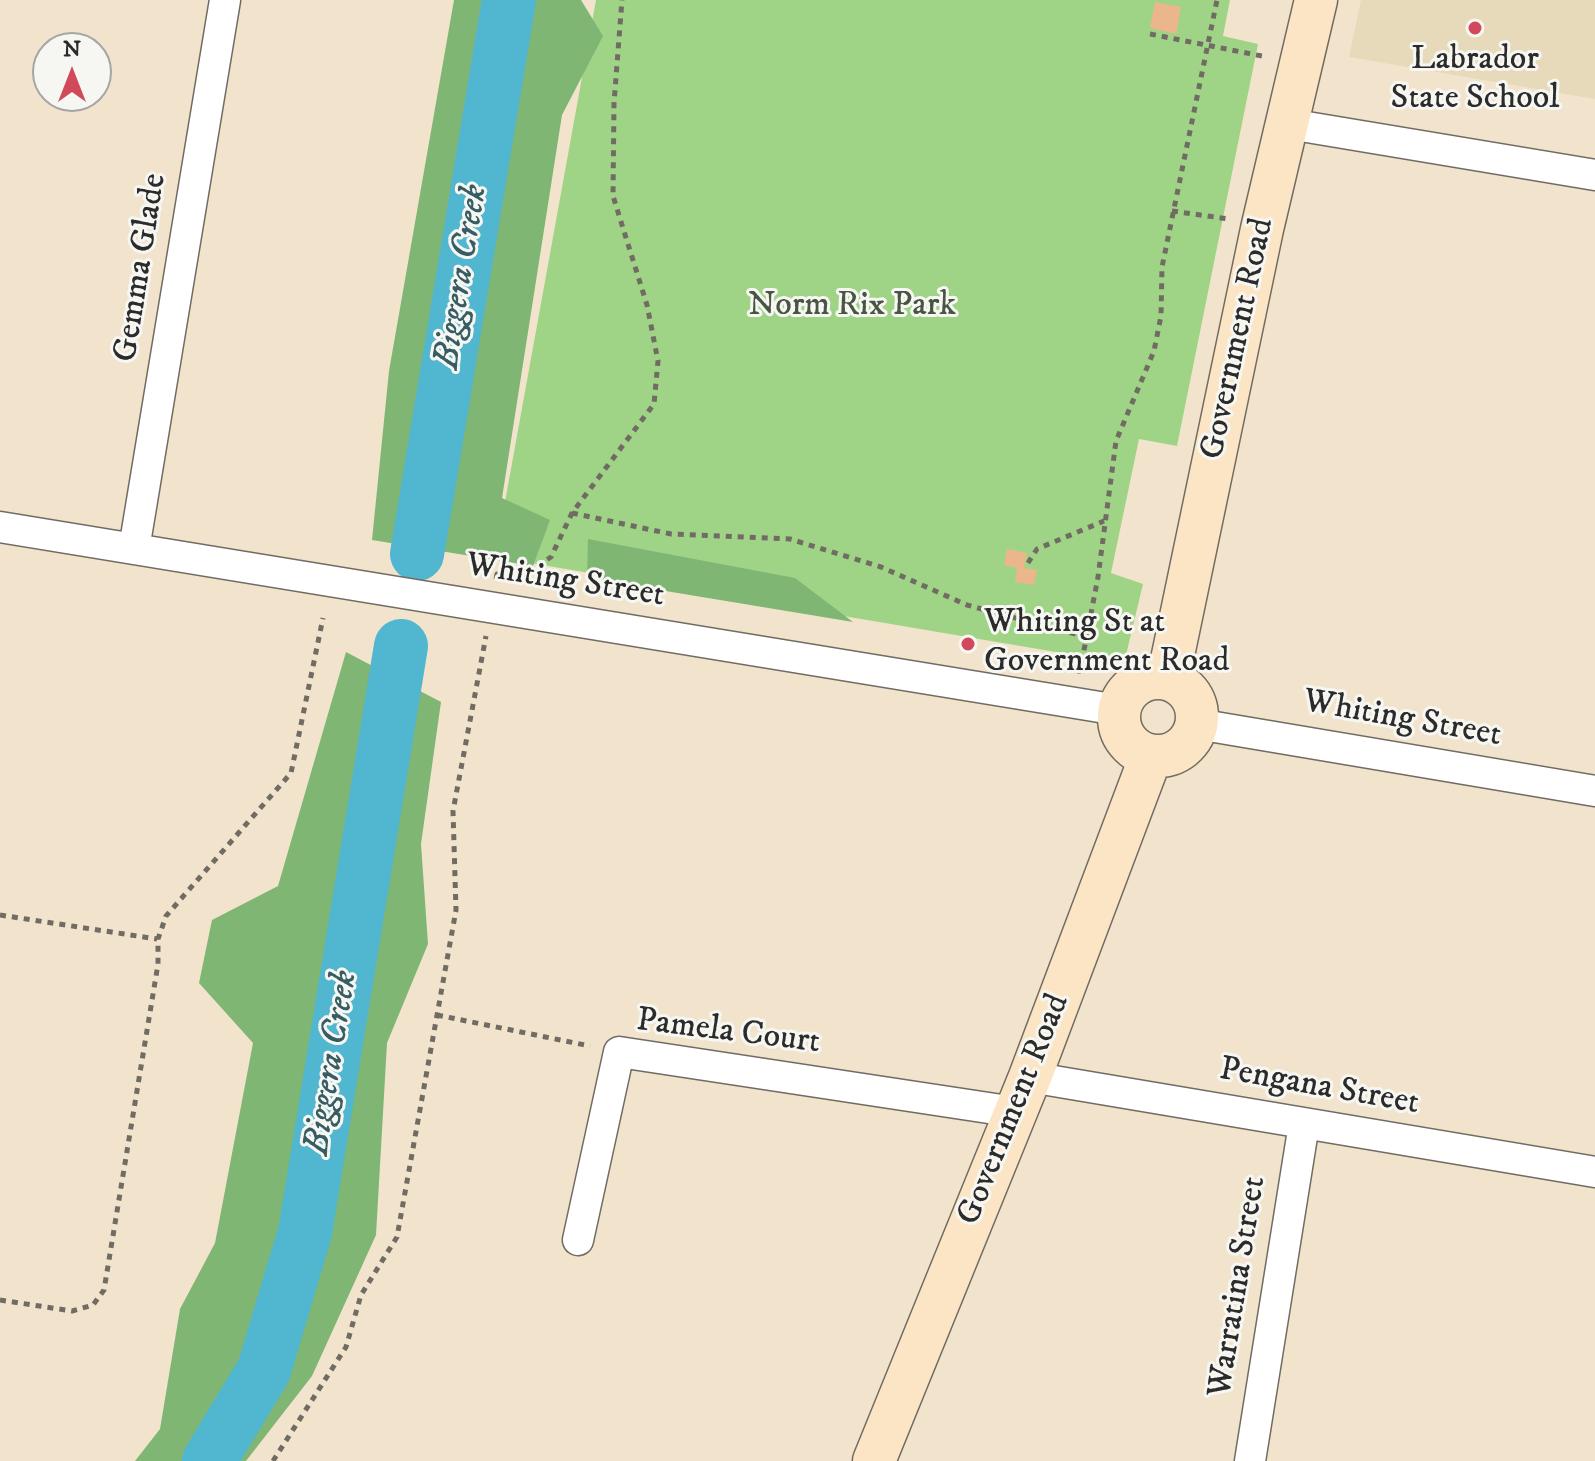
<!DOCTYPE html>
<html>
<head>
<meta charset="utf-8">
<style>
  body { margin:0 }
  #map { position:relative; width:1595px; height:1461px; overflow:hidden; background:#f2e4cc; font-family:"IM FELL DW Pica",serif }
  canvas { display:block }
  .north { position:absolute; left:32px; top:32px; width:80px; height:80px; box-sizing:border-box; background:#f6f6f2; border:2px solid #a5a5a2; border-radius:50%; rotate:0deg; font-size:22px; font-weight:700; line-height:32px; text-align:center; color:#2b2b2b }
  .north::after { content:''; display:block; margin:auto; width:28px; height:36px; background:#d1495b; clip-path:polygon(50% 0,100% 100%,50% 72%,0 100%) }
</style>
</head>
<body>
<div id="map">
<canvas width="1595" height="1461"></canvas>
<div class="north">N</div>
</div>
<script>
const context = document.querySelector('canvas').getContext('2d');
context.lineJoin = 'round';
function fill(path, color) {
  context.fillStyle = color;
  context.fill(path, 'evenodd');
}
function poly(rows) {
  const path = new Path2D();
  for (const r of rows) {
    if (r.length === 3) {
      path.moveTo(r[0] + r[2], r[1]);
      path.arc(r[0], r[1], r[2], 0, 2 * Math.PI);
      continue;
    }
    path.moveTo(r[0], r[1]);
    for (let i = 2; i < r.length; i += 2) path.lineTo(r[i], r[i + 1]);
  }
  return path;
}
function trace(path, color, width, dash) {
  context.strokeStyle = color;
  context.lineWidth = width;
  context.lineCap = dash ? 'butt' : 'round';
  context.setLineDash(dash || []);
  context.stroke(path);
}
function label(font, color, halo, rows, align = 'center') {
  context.font = font + ' "IM FELL DW Pica",serif';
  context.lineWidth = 6;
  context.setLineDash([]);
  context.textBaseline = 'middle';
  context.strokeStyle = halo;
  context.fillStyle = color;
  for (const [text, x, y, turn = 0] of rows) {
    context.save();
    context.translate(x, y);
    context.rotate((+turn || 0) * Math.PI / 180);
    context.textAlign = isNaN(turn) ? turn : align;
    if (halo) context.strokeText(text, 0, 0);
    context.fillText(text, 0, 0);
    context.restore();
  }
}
fill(poly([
  [1361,0,1595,0,1595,99,1349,57]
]), '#e6daba');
fill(poly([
  [596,0,1230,0,1223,36,1258,44,1177,446,1139,439,1111,573,1143,584,1126,655,1115,662,495,557]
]), '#9fd486');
fill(poly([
  [454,0,581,0,603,36,562,115,502,498,550,520,533,566,372,540,389,371],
  [588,539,795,578,853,622,587,578],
  [346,652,441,702,421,844,428,944,387,1043,376,1235,312,1376,246,1461,135,1461,160,1429,180,1309,215,1243,253,1043,199,983,212,920,278,886]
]), '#7fb673');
trace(poly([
  [417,554,509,0],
  [209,1461,264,1370,305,1232,401,646]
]), '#51b6cf', 54);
fill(poly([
  [1155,2,1181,7,1176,34,1150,28],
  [1007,549,1027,553,1024,568,1037,570,1034,585,1015,582,1017,568,1004,565]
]), '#ebb78a');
const minor = poly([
  [1289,124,1595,175],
  [0,527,1118,710],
  [134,549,225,0],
  [1197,724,1595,791],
  [1030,1077,1595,1172],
  [578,1240,619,1052,1015,1112],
  [1250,1461,1304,1124]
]);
const secondary = poly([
  [1158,717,39],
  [1168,679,1262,229,1316,0],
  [874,1461,1030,1077,1151,756]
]);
trace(minor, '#716c63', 33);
trace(secondary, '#716c63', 45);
trace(poly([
  [1150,34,1267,57],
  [1172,211,1229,219],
  [572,513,671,534,790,539,881,567,967,605,1086,637],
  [1028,563,1037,549,1104,521],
  [496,579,497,574,524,575,551,557,572,513,654,404,658,361,647,305,613,196,614,103,622,0],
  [1077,671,1080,671,1098,577,1116,441,1154,351,1161,316,1162,267,1217,0],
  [0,915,157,939],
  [437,1015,590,1046],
  [0,1300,72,1311,93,1305,104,1290,158,964,158,939,166,916,291,773,323,618],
  [273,1461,346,1347,361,1295,397,1237,456,910,453,811,486,636]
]), '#716c63', 5, [6, 6]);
trace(minor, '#fff', 30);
trace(secondary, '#fce5c4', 42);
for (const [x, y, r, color] of [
  [1475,28,8,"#d1495b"],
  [968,644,8,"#d1495b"]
]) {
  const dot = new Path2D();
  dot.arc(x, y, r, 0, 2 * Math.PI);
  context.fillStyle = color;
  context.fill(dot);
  trace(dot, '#f6f6f2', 3);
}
label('34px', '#2b2b2b', '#f6f6f2', [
  ["Labrador",1475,61],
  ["State School",1475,100],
  ["Whiting St at",984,624,"left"],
  ["Government Road",984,663,"left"]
]);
label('34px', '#2b2b2b', '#f6f6f2', [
  ["Gemma Glade",142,268,-81],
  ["Government Road",1239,339,-78],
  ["Whiting Street",565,582,9],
  ["Whiting Street",1402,720,10],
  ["Pamela Court",728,1033,7],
  ["Pengana Street",1319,1088,10],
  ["Government Road",1015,1110,-68],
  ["Warratina Street",1239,1287,-81]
]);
label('34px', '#485542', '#f6f6f2', [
  ["Norm Rix Park",852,307]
]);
label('italic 36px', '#385c64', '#f6f6f2', [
  ["Biggera Creek",463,277,-81],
  ["Biggera Creek",333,1063,-81]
]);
</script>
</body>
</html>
